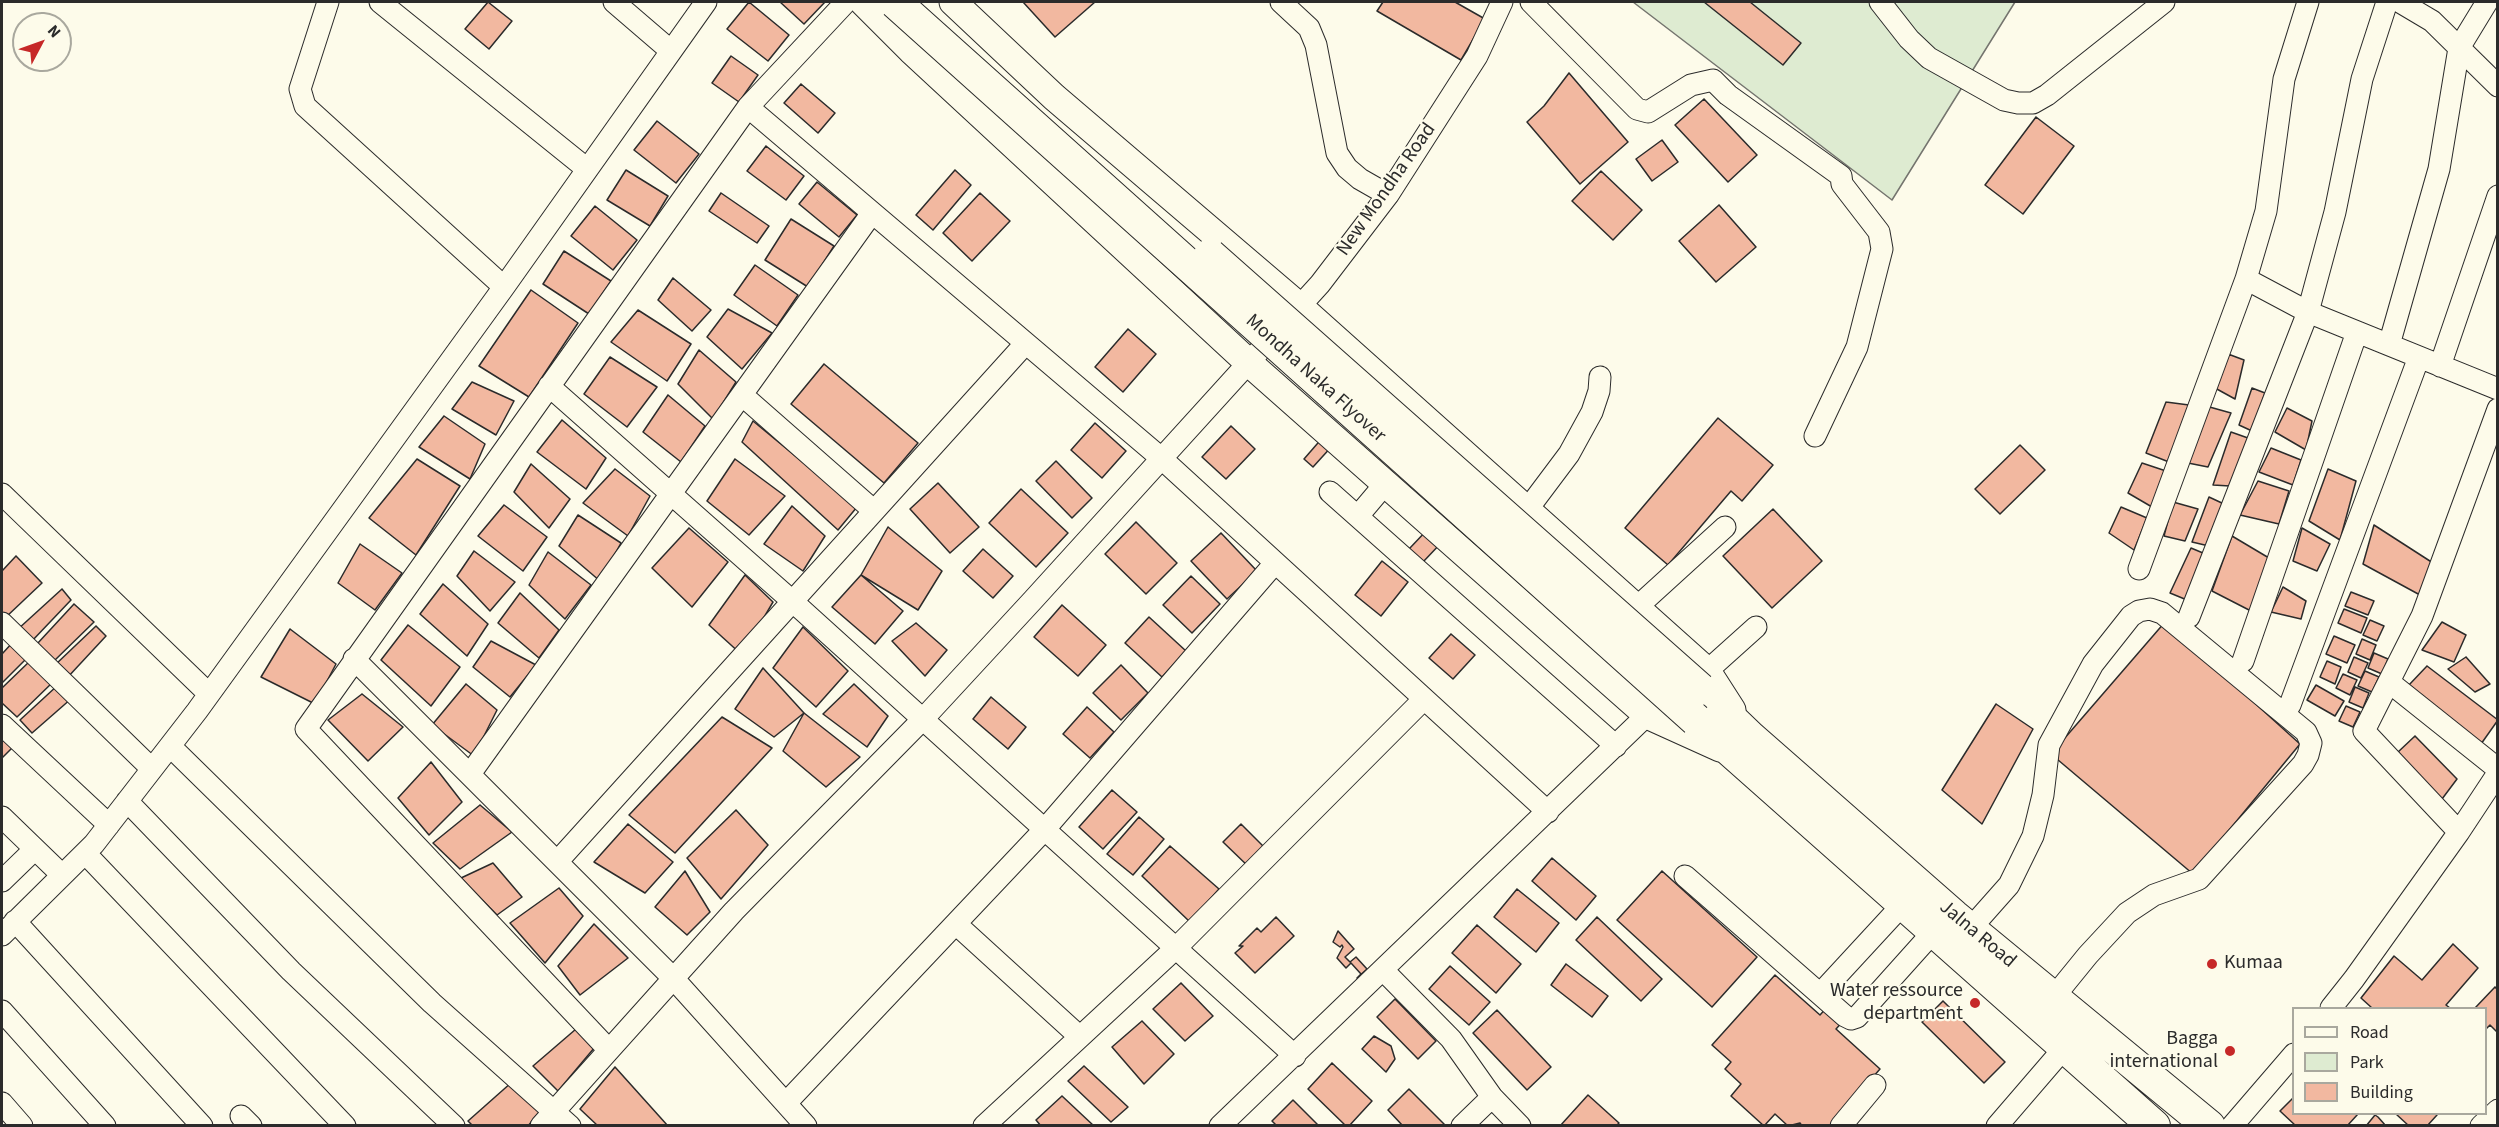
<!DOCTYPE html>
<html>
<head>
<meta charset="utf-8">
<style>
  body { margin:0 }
  #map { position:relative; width:2499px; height:1127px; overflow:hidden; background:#fdfbea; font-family:"Source Sans 3",sans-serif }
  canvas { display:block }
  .frame { position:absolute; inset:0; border:3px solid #2b2b2b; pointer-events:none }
  .legend { position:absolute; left:2292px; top:1007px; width:195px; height:108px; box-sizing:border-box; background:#fdfbea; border:2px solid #a9a89e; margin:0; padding:8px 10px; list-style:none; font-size:18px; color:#2b2b2b }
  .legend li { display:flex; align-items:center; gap:12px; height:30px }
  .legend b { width:30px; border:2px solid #a9a89e }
  .north { position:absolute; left:12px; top:12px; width:60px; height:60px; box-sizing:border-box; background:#fdfbea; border:2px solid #a9a89e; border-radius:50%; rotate:49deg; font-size:16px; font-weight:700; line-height:24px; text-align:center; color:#2b2b2b }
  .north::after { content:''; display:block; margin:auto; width:21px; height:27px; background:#c62828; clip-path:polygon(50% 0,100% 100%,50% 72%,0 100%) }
</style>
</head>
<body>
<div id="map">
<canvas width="2499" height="1127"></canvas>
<div class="frame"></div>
<ul class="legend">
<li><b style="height:8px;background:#fdfbea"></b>Road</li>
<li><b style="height:16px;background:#deebd1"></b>Park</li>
<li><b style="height:16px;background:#f2b8a0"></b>Building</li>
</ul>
<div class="north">N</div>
</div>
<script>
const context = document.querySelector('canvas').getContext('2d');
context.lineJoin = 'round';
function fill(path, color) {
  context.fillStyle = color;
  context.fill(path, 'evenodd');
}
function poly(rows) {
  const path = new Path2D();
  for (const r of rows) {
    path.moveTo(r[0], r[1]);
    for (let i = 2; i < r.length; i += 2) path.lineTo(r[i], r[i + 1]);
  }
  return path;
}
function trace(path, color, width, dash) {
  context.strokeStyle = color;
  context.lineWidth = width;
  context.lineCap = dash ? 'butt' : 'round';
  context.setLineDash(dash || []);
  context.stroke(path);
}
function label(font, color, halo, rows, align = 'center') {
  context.font = font + ' "Source Sans 3",sans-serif';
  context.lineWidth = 4.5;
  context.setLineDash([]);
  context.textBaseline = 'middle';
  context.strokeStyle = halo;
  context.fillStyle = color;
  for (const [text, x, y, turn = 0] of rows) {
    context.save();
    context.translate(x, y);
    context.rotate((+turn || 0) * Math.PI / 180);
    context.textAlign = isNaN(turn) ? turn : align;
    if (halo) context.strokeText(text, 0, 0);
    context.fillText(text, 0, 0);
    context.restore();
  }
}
const green = poly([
  [1633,2,2015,2,1892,200,1633,2]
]);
fill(green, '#deebd1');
trace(green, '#74746e', 1.5);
const building = poly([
  [488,2,512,21,489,49,465,29,488,2],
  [749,2,789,35,768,61,727,29,749,2],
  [780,2,825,2,804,24,780,2],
  [1023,2,1095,2,1055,37,1023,2],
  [1383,2,1455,2,1485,19,1461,60,1377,11,1383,2],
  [1704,2,1750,2,1801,43,1783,65,1704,2],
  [731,56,758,75,739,102,712,83,731,56],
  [1569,73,1628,142,1580,184,1527,122,1544,106,1569,73],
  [801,84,835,113,818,133,784,103,801,84],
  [1704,99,1757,155,1728,182,1675,125,1704,99],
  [2036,117,2074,146,2023,214,1985,185,2036,117],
  [657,121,699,154,676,183,634,150,657,121],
  [1662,140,1678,162,1652,181,1636,159,1662,140],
  [766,146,804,176,786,200,747,171,766,146],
  [626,170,668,196,650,226,607,200,626,170],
  [955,170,971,185,933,230,916,215,955,170],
  [1601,171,1642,210,1613,240,1572,201,1601,171],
  [817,182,857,215,839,237,799,204,817,182],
  [721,193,769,226,757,243,709,211,721,193],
  [980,193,1010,221,972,261,943,233,980,193],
  [1719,205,1756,247,1716,282,1679,241,1719,205],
  [595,206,637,240,613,270,571,236,595,206],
  [791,219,834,246,808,287,765,260,791,219],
  [564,251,611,281,589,314,543,284,564,251],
  [755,265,798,295,777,326,734,295,755,265],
  [673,278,711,310,692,331,658,300,673,278],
  [531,290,578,323,529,397,479,366,531,290],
  [728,309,772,333,742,369,707,337,728,309],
  [638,310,691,344,667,381,611,342,638,310],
  [1128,329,1156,354,1123,392,1095,367,1128,329],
  [699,350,736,382,713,419,678,384,699,350],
  [2228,354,2244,360,2235,399,2215,388,2228,354],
  [610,357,657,387,627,427,584,394,610,357],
  [824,364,918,443,884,483,791,404,824,364],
  [472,382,514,401,496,435,452,409,472,382],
  [2252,388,2265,393,2252,431,2239,425,2252,388],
  [668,395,705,426,681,462,643,432,668,395],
  [2166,402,2189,405,2169,462,2146,453,2166,402],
  [2206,406,2231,413,2208,467,2188,463,2206,406],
  [2287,408,2312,421,2306,450,2275,432,2287,408],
  [444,416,485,444,470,479,419,447,444,416],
  [1718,418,1773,465,1742,501,1731,491,1668,565,1625,528,1718,418],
  [562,420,606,458,586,489,537,452,562,420],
  [753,421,857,507,838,530,742,442,753,421],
  [1095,423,1126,451,1102,478,1071,450,1095,423],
  [1231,426,1255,449,1226,479,1202,457,1231,426],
  [2231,432,2248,438,2230,486,2213,485,2231,432],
  [1324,436,1333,445,1313,467,1304,459,1324,436],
  [2020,445,2045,470,2000,514,1975,489,2020,445],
  [2271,448,2301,460,2293,485,2259,472,2271,448],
  [417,459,460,486,416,555,369,518,417,459],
  [735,459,785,496,749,535,707,501,735,459],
  [1056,461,1092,498,1072,518,1036,481,1056,461],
  [2142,463,2166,471,2152,507,2128,493,2142,463],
  [531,464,570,499,549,528,514,492,531,464],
  [615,469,650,496,628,536,583,503,615,469],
  [2328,469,2356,481,2340,540,2309,521,2328,469],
  [2258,481,2289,491,2279,524,2240,515,2258,481],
  [938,483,979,527,950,553,910,509,938,483],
  [1021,489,1068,533,1036,567,989,523,1021,489],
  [2209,497,2224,504,2209,546,2192,542,2209,497],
  [2173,502,2198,509,2185,541,2164,536,2173,502],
  [504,505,547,537,523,571,478,536,504,505],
  [792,506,825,536,803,571,764,544,792,506],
  [2121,507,2147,518,2134,550,2109,533,2121,507],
  [1773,509,1822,561,1772,608,1723,556,1773,509],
  [578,515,621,543,600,581,559,546,578,515],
  [1136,522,1177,563,1146,594,1105,554,1136,522],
  [2374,525,2433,563,2420,595,2363,564,2374,525],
  [888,527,942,571,918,610,861,575,888,527],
  [689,528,728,562,692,607,652,568,689,528],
  [2302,528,2330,544,2317,571,2293,561,2302,528],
  [1428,529,1442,542,1423,562,1409,549,1428,529],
  [1221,533,1257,571,1227,599,1191,561,1221,533],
  [2232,536,2269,558,2251,611,2212,591,2232,536],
  [360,544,402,573,375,610,338,583,360,544],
  [2191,548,2203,553,2187,600,2170,593,2191,548],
  [983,549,1013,576,993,598,963,571,983,549],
  [474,551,515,582,490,611,457,576,474,551],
  [548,552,591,585,565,619,529,585,548,552],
  [16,556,42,583,5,618,2,615,2,571,16,556],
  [1382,561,1408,582,1381,616,1355,595,1382,561],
  [745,575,773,602,742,655,709,625,745,575],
  [861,575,903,611,875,644,832,607,861,575],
  [1191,576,1220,604,1192,633,1163,605,1191,576],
  [443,584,488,624,467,656,420,614,443,584],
  [2283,587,2306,601,2301,619,2271,612,2283,587],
  [62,589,71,600,31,642,17,630,62,589],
  [2351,592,2374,601,2368,615,2345,606,2351,592],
  [520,593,559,630,539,658,498,623,520,593],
  [74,604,94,622,54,661,37,644,74,604],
  [1062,605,1106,645,1078,676,1034,637,1062,605],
  [2344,609,2367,618,2361,633,2338,623,2344,609],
  [1149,617,1186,651,1162,677,1125,643,1149,617],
  [2370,620,2384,626,2377,641,2363,635,2370,620],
  [2165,622,2300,744,2193,874,2051,754,2165,622],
  [2442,622,2466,635,2454,662,2422,650,2442,622],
  [916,623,947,650,925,676,892,641,916,623],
  [408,625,460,667,431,706,381,660,408,625],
  [96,626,106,636,67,678,55,665,96,626],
  [803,627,848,671,816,707,773,668,803,627],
  [290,629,336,664,315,704,261,677,290,629],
  [1451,634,1475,655,1453,679,1429,658,1451,634],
  [2334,636,2355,645,2347,663,2326,654,2334,636],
  [2362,639,2376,645,2370,660,2356,654,2362,639],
  [491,641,536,665,510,697,473,667,491,641],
  [13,642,28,657,2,683,2,654,13,642],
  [2374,653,2388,659,2382,674,2368,668,2374,653],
  [2354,657,2368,663,2361,678,2348,672,2354,657],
  [2466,657,2490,684,2475,692,2448,669,2466,657],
  [31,660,54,681,17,717,2,703,2,688,31,660],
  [2327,661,2341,667,2335,684,2320,677,2327,661],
  [1121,665,1148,693,1121,720,1093,693,1121,665],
  [2427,666,2498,720,2481,744,2408,686,2427,666],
  [763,668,804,713,774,737,735,709,763,668],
  [2365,671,2379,677,2372,692,2358,686,2365,671],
  [2343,674,2357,680,2350,695,2336,688,2343,674],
  [466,684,497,710,474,756,432,725,466,684],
  [854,684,888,716,867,747,823,714,854,684],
  [58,685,72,698,32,733,20,720,58,685],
  [2316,685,2344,701,2335,716,2307,700,2316,685],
  [2355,687,2369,693,2363,708,2349,702,2355,687],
  [362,694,403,727,368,761,328,720,362,694],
  [991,697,1026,727,1008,749,973,719,991,697],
  [1996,704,2033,729,1982,824,1942,790,1996,704],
  [2346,706,2360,712,2353,727,2339,721,2346,706],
  [1087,707,1114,732,1090,758,1063,734,1087,707],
  [804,713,860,757,826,787,783,751,804,713],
  [722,717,772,748,675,853,629,815,722,717],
  [2,732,15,745,2,758,2,732],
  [2415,736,2457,779,2442,799,2397,753,2415,736],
  [431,762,462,802,429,835,398,798,431,762],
  [1112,790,1137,812,1103,849,1079,827,1112,790],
  [480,805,512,832,460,869,433,843,480,805],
  [736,810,768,845,721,899,687,858,736,810],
  [1139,817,1164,839,1133,875,1107,854,1139,817],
  [628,824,673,862,645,893,594,862,628,824],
  [1241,824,1268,851,1251,869,1223,842,1241,824],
  [1170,846,1219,889,1190,922,1142,876,1170,846],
  [1552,858,1596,896,1576,920,1532,881,1552,858],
  [493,863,522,897,497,915,461,878,493,863],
  [685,871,710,912,687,935,655,907,685,871],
  [1662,871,1757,957,1712,1007,1617,920,1662,871],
  [559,888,583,916,545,963,510,923,559,888],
  [1517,889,1559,923,1536,952,1494,917,1517,889],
  [1276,917,1294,936,1255,973,1235,953,1243,946,1239,946,1257,928,1261,932,1276,917],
  [1597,917,1662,979,1641,1001,1576,940,1597,917],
  [594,924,628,958,580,995,558,966,594,924],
  [1477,925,1521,964,1496,993,1452,953,1477,925],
  [1338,931,1354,949,1345,957,1350,962,1356,957,1367,969,1357,978,1361,974,1351,963,1346,968,1337,958,1343,947,1342,945,1340,947,1333,942,1338,931],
  [2453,944,2478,968,2446,1005,2450,1008,2372,1008,2361,998,2394,956,2422,980,2453,944],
  [1566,964,1608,996,1592,1017,1551,985,1566,964],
  [1450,966,1490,1002,1469,1025,1429,989,1450,966],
  [1775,975,1820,1015,1829,1005,1845,1019,1836,1029,1880,1069,1830,1126,1802,1126,1800,1123,1788,1126,1775,1114,1764,1126,1731,1096,1741,1084,1725,1069,1731,1062,1712,1045,1775,975],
  [1181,983,1213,1016,1185,1041,1153,1009,1181,983],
  [2495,987,2498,990,2498,1033,2490,1025,2486,1029,2486,1008,2475,1008,2495,987],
  [1395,999,1436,1041,1418,1059,1377,1017,1395,999],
  [1943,1001,2005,1062,1984,1083,1922,1022,1943,1001],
  [1497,1010,1551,1067,1527,1090,1473,1033,1497,1010],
  [1142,1021,1174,1054,1144,1084,1112,1047,1142,1021],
  [576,1029,595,1047,558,1091,533,1066,576,1029],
  [1374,1036,1391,1046,1395,1059,1386,1072,1362,1049,1374,1036],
  [1332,1063,1372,1101,1349,1126,1346,1126,1308,1089,1332,1063],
  [1084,1066,1128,1107,1111,1122,1068,1081,1084,1066],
  [615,1067,668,1126,598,1126,580,1109,615,1067],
  [512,1082,541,1110,528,1126,473,1126,468,1121,512,1082],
  [1409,1089,1446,1126,1403,1126,1388,1110,1409,1089],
  [1588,1095,1619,1123,1616,1126,1560,1126,1588,1095],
  [1062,1096,1094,1126,1041,1126,1036,1120,1062,1096],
  [2294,1097,2294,1114,2358,1114,2347,1126,2296,1126,2280,1111,2294,1097],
  [1293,1100,1319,1126,1277,1126,1272,1121,1293,1100],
  [2396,1114,2436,1114,2437,1115,2427,1126,2409,1126,2396,1114],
  [2375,1115,2378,1117,2386,1126,2366,1126,2375,1115]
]);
fill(building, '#f2b8a0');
trace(building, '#2b2b2b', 1.5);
const minor = poly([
  [328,2,300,89,305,106,504,287],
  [380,2,587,169],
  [614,2,671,51],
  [1281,2,1309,28,1316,45,1337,153,1347,168,1360,179,1388,195],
  [1531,2,1637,109,1648,112,1691,85,1713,80,1728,95,1841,176,1842,184,1879,232,1882,249,1857,347,1815,436],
  [1880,2,1909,39,1929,58,2004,100,2018,103,2033,103,2047,95,2164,2],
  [2400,2,2432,21,2498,86],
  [748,107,1161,458,1548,812],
  [2246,279,2266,211,2284,79,2308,2],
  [2389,345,2439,169,2459,48,2487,2],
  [2440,366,2498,196],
  [549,386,791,600,1295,1056],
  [742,395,873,510],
  [1330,492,1616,746],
  [2,494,209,694],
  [1527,510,1569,454,1592,412,1599,391,1600,377],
  [1358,516,1385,484],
  [2139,569,2246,279,2308,312,2498,389],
  [1636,608,1725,527],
  [2189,617,2308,312,2335,212,2362,79,2387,2],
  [2,623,152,769],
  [354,659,673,978,806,1126],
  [2243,661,2357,332],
  [1707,671,1756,627],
  [2389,682,2498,769],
  [2290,705,2419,357],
  [2,725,109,825],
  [170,746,432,1003,570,1126],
  [470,774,872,213],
  [127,801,291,971,454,1126],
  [2,817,62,875],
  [2459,832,2364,731,2422,616,2498,409],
  [85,853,345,1126],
  [557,862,1025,344],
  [1685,876,1845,1016,1851,1019,1857,1017,1935,930],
  [2,881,35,849],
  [15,921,202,1126],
  [956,924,1080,1037],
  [1970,929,2009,885,2033,836,2043,795,2049,745,2093,664,2131,616,2139,611,2150,609,2162,613,2306,732,2311,743,2308,755,2303,764,2199,879,2154,895,2127,913,2088,955,2053,998],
  [2,935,94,844,197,711,504,287,706,2],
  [1383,970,1451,1039,1492,1097,1520,1126],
  [1820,994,1904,903],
  [2331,1008,2354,979,2459,832,2498,773],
  [2,1011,105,1126],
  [609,1050,306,729,748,107,846,2],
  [2,1103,22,1126],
  [786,1103,1045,829,1275,563],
  [241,1116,251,1126],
  [541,1126,734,911,923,719,1033,600,1320,284,1388,195,1477,56,1502,2],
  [984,1126,1176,948,1424,699],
  [1220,1126,1647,715],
  [1462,1126,1492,1097],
  [1841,1126,1875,1085],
  [1997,1126,2065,1047],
  [2232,1126,2294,1054],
  [2481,1126,2498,1110]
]);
const major = poly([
  [863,2,911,50,1249,363,1647,715,1720,748],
  [953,2,1054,97,1300,307,1707,671,1732,710]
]);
const highway = poly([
  [1700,689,1750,737,1954,916,2209,1126],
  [1696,720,2154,1126]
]);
trace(minor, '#2b2b2b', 23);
trace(major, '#2b2b2b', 29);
trace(highway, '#2b2b2b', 34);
trace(minor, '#fdfbea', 21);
trace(major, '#fdfbea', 27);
trace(highway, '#fdfbea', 32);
const highwayBridge = poly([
  [895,2,1696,720],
  [1210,255,1700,689]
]);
trace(highwayBridge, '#2b2b2b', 34, []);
trace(highwayBridge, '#fdfbea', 32);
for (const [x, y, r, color] of [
  [2212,964,6,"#c62828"],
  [1975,1003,6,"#c62828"],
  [2230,1051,6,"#c62828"]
]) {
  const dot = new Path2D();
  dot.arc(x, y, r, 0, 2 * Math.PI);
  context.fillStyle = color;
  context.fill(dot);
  trace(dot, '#fdfbea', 2);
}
label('20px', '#2b2b2b', '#fdfbea', [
  ["New Mondha Road",1387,190,-55],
  ["Mondha Naka Flyover",1315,379,42],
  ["Jalna Road",1977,935,40]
]);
label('20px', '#2b2b2b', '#fdfbea', [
  ["Kumaa",2224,964,"left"],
  ["Water ressource",1963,992],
  ["department",1963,1015],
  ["Bagga",2218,1040],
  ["international",2218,1063]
], 'right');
</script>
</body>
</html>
